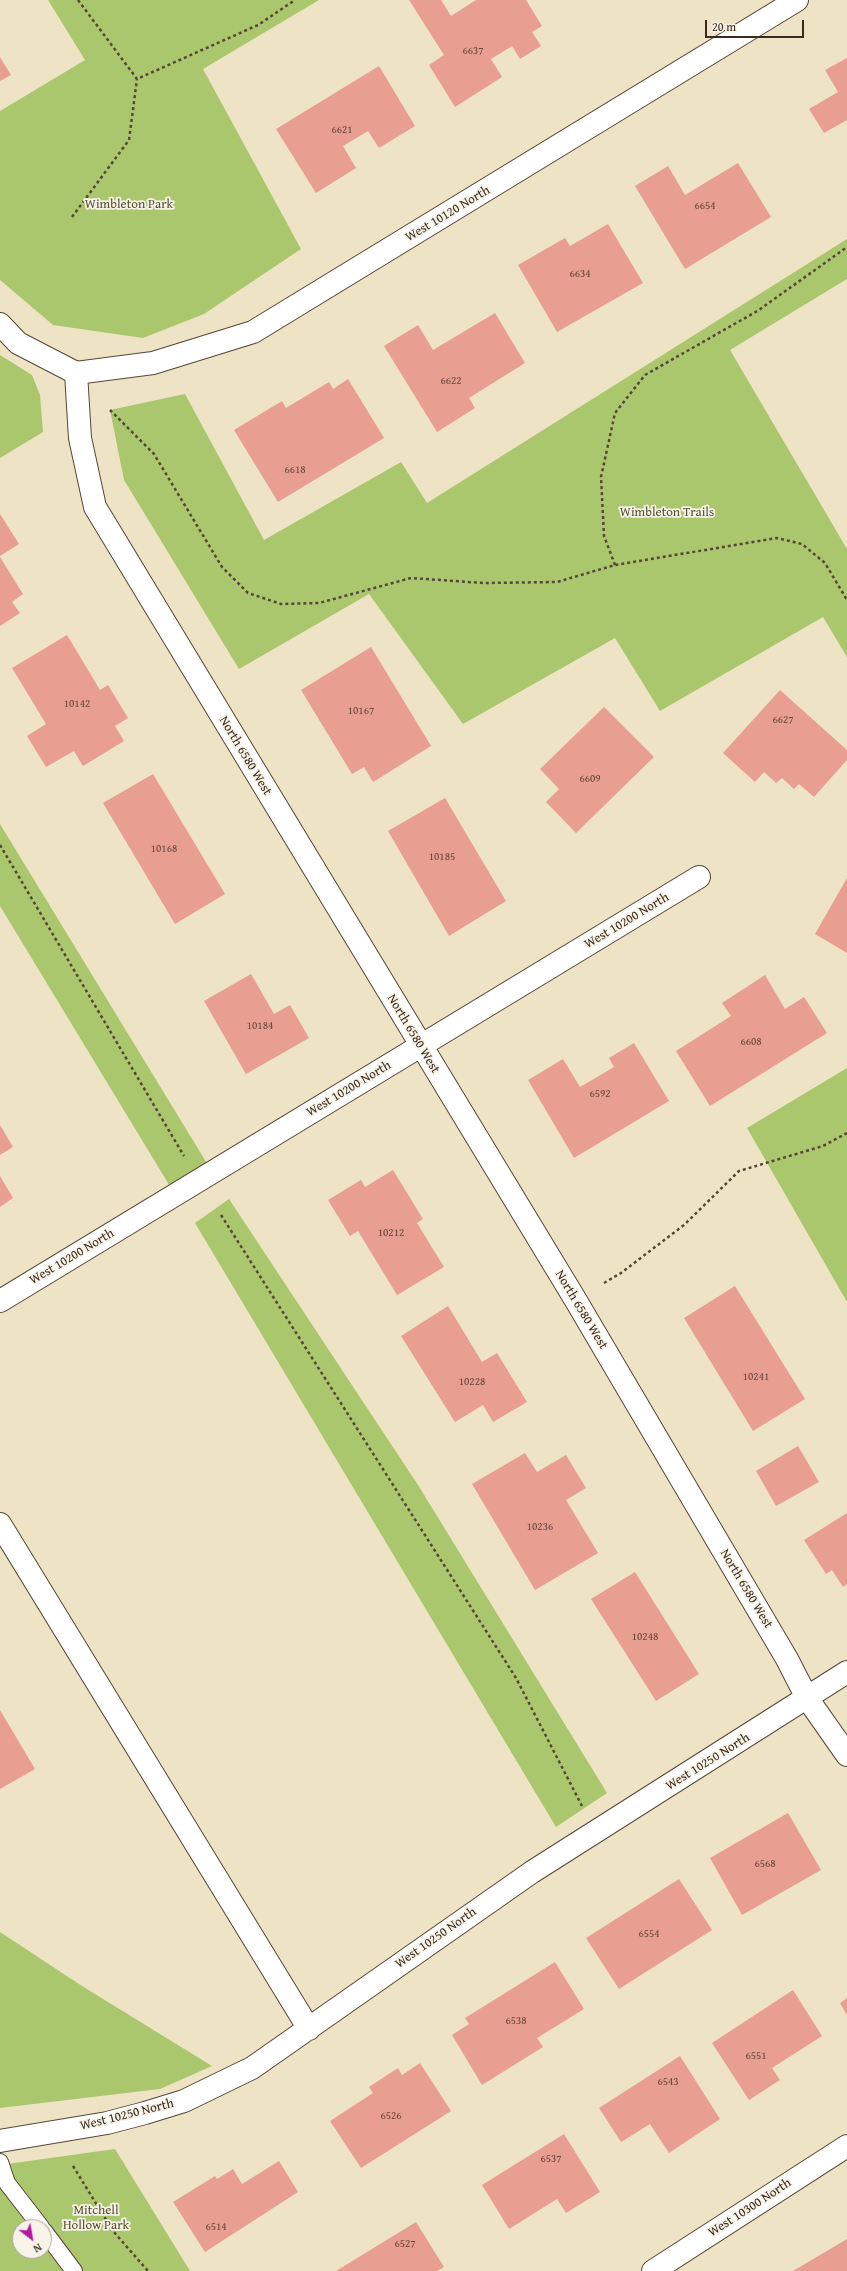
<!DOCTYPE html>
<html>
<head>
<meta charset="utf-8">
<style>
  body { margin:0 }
  #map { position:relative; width:847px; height:2271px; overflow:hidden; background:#efe3c5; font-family:"Gentium Book Plus",serif }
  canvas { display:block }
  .north { position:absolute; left:12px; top:2219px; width:40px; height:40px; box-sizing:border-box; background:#f7f3e8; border:1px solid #aca397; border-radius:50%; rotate:149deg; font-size:11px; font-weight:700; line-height:16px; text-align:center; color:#3b2a1e }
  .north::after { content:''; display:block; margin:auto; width:14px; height:18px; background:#b5179e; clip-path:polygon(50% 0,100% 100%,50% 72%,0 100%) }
  .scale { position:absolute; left:705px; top:20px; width:99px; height:18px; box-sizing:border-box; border:2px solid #3b2a1e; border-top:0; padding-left:5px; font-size:12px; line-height:14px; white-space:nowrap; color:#3b2a1e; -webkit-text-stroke:3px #f7f3e8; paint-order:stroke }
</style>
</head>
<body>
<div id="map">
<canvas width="847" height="2271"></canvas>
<div class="north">N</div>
<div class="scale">20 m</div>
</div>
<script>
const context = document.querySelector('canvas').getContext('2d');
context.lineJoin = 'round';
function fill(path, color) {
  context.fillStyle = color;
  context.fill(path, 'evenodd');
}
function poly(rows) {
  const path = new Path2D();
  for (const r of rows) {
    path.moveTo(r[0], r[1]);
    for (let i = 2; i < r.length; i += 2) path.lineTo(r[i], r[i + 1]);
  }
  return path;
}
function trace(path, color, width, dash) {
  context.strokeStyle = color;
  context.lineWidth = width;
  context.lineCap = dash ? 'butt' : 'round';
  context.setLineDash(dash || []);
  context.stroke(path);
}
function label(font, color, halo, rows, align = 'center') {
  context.font = font + ' "Gentium Book Plus",serif';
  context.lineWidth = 3.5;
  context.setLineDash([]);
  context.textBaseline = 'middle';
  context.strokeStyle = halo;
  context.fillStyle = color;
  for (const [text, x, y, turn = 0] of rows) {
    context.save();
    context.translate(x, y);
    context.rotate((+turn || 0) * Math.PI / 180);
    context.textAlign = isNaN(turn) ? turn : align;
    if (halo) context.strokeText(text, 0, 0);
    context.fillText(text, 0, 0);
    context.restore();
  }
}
fill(poly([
  [48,0,319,0,203,69,301,249,204,314,143,338,53,325,0,280,0,111,85,60],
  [847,239,847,279,730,350,847,549,847,657,823,617,660,711,615,638,463,724,369,594,239,669,124,480,110,410,185,394,264,540,401,462,427,503],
  [0,355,32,375,40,395,43,432,0,458],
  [0,824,208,1165,171,1188,0,906],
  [847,1068,847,1302,747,1128],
  [229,1199,418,1485,607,1793,556,1827,195,1223],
  [0,1932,82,1986,212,2066,160,2089,0,2108],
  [115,2149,190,2271,0,2271,0,2165],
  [20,2227,44,2227,44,2251,20,2251]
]), '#aac76e');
fill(poly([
  [409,0,441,0,451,16,476,0,526,0,542,26,532,32,541,46,520,59,512,46,491,59,502,77,455,107,429,65,444,55],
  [0,57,11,75,0,81],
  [847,58,847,120,824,133,809,109,838,92,825,70],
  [379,66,415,126,379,148,368,131,343,146,356,168,316,193,276,129],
  [738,163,771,217,685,269,635,186,668,166,685,195],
  [608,224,643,283,557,332,518,265,565,238,570,246],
  [495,313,525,363,469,398,475,408,437,432,384,346,418,325,433,350],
  [348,379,384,438,278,502,234,430,282,401,286,408,329,382,333,389],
  [0,514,19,544,0,556],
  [0,557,23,594,12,602,20,613,0,626],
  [67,635,100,690,108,685,128,718,115,726,124,741,83,766,74,751,46,767,27,736,46,724,12,668],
  [371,647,431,746,373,782,364,767,352,774,301,690],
  [780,690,847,750,847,760,814,797,799,784,794,789,782,778,776,783,764,772,755,782,723,753],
  [604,707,654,757,576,833,546,802,559,789,540,769],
  [153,774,225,894,175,924,103,803],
  [445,798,506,901,449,936,388,831],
  [847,878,847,953,815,934],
  [251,974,274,1014,290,1005,309,1038,246,1074,204,1001],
  [765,975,785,1009,804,997,827,1033,710,1106,676,1051,731,1016,722,1003],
  [634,1043,669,1101,574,1158,528,1080,563,1059,580,1087,614,1067,609,1058],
  [0,1125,13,1147,0,1155],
  [393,1170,423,1219,417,1223,444,1267,397,1295,358,1231,350,1236,328,1200,361,1180,365,1187],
  [0,1176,13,1198,0,1207],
  [735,1286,805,1399,753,1431,684,1318],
  [448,1306,482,1362,497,1353,527,1402,493,1422,483,1405,455,1422,401,1336],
  [798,1446,819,1482,776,1506,756,1471],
  [525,1453,537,1472,566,1455,586,1488,566,1500,598,1553,535,1590,472,1484],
  [847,1513,847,1584,843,1587,832,1570,826,1574,804,1540],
  [635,1572,699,1674,656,1701,591,1599],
  [0,1710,35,1769,0,1789],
  [788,1813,821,1870,742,1915,710,1858],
  [679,1879,712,1930,619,1989,586,1938],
  [555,1962,584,2009,537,2038,543,2047,482,2085,452,2035,469,2024,465,2018],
  [793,1990,822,2036,772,2068,780,2080,749,2100,712,2043],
  [847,1998,847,2015,840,2003],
  [680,2056,720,2119,669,2153,650,2124,621,2142,599,2108],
  [420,2063,451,2111,361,2168,330,2121,373,2093,369,2087,398,2068,402,2075],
  [564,2134,600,2192,566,2213,557,2199,509,2229,482,2185],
  [279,2161,298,2192,205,2252,173,2202,215,2176,217,2179,233,2169,242,2184],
  [416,2222,444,2267,437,2271,336,2271],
  [847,2239,847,2271,793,2271]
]), '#e89e91');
const lane = poly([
  [0,2162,7,2183,41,2227],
  [44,2231,74,2271]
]);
const street = poly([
  [0,324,18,343,76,373,80,438,95,507,575,1299,787,1659,807,1698,847,1755],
  [76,373,153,363,253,332,797,0],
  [0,1301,699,877],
  [0,1524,309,2029],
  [0,2141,107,2123,145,2113,184,2101,252,2068,532,1872,847,1672],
  [653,2271,847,2146]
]);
trace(lane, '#564637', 18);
trace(street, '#564637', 24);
trace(poly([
  [78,0,137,79,258,25,295,0],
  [72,217,129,140,137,79],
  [110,410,154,454,222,567,248,593,281,604,319,603,411,578,483,583,557,582,615,565,777,538,802,544,825,563,847,600],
  [615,565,604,536,601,477,615,413,645,375,759,310,847,247],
  [0,845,184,1156],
  [221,1215,516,1678,582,1806],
  [604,1283,621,1273,684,1225,739,1171,823,1146,847,1133],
  [73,2166,113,2231,148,2271]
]), '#564637', 2.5, [3, 3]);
trace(lane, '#fff', 16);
trace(street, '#fff', 22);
label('11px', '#66473b', null, [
  ["6637",473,51],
  ["6621",342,130],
  ["6654",705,206],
  ["6634",580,274],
  ["6622",451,381],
  ["6618",295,470],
  ["10142",77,704],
  ["10167",361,711],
  ["6627",783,720],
  ["6609",590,779],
  ["10168",164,849],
  ["10185",442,857],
  ["10184",260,1026],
  ["6608",751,1042],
  ["6592",600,1094],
  ["10212",391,1233],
  ["10241",756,1377],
  ["10228",472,1382],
  ["10236",540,1527],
  ["10248",645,1637],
  ["6568",765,1864],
  ["6554",649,1934],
  ["6538",516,2021],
  ["6551",756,2056],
  ["6543",668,2082],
  ["6526",391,2116],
  ["6537",551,2159],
  ["6514",216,2227],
  ["6527",405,2244]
]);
label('13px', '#575132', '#f7f3e8', [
  ["Wimbleton Park",129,205],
  ["Wimbleton Trails",667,513],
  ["Mitchell",96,2211],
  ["Hollow Park",96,2226]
]);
label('13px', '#3b2a1e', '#f7f3e8', [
  ["West 10120 North",448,214,-31],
  ["North 6580 West",245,756,59],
  ["West 10200 North",627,921,-31],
  ["North 6580 West",413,1034,59],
  ["West 10200 North",349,1089,-31],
  ["West 10200 North",72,1257,-31],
  ["North 6580 West",581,1310,59],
  ["North 6580 West",746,1589,59],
  ["West 10250 North",708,1762,-32],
  ["West 10250 North",436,1938,-35],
  ["West 10250 North",127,2115,-14],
  ["West 10300 North",750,2208,-33]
]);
</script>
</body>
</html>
